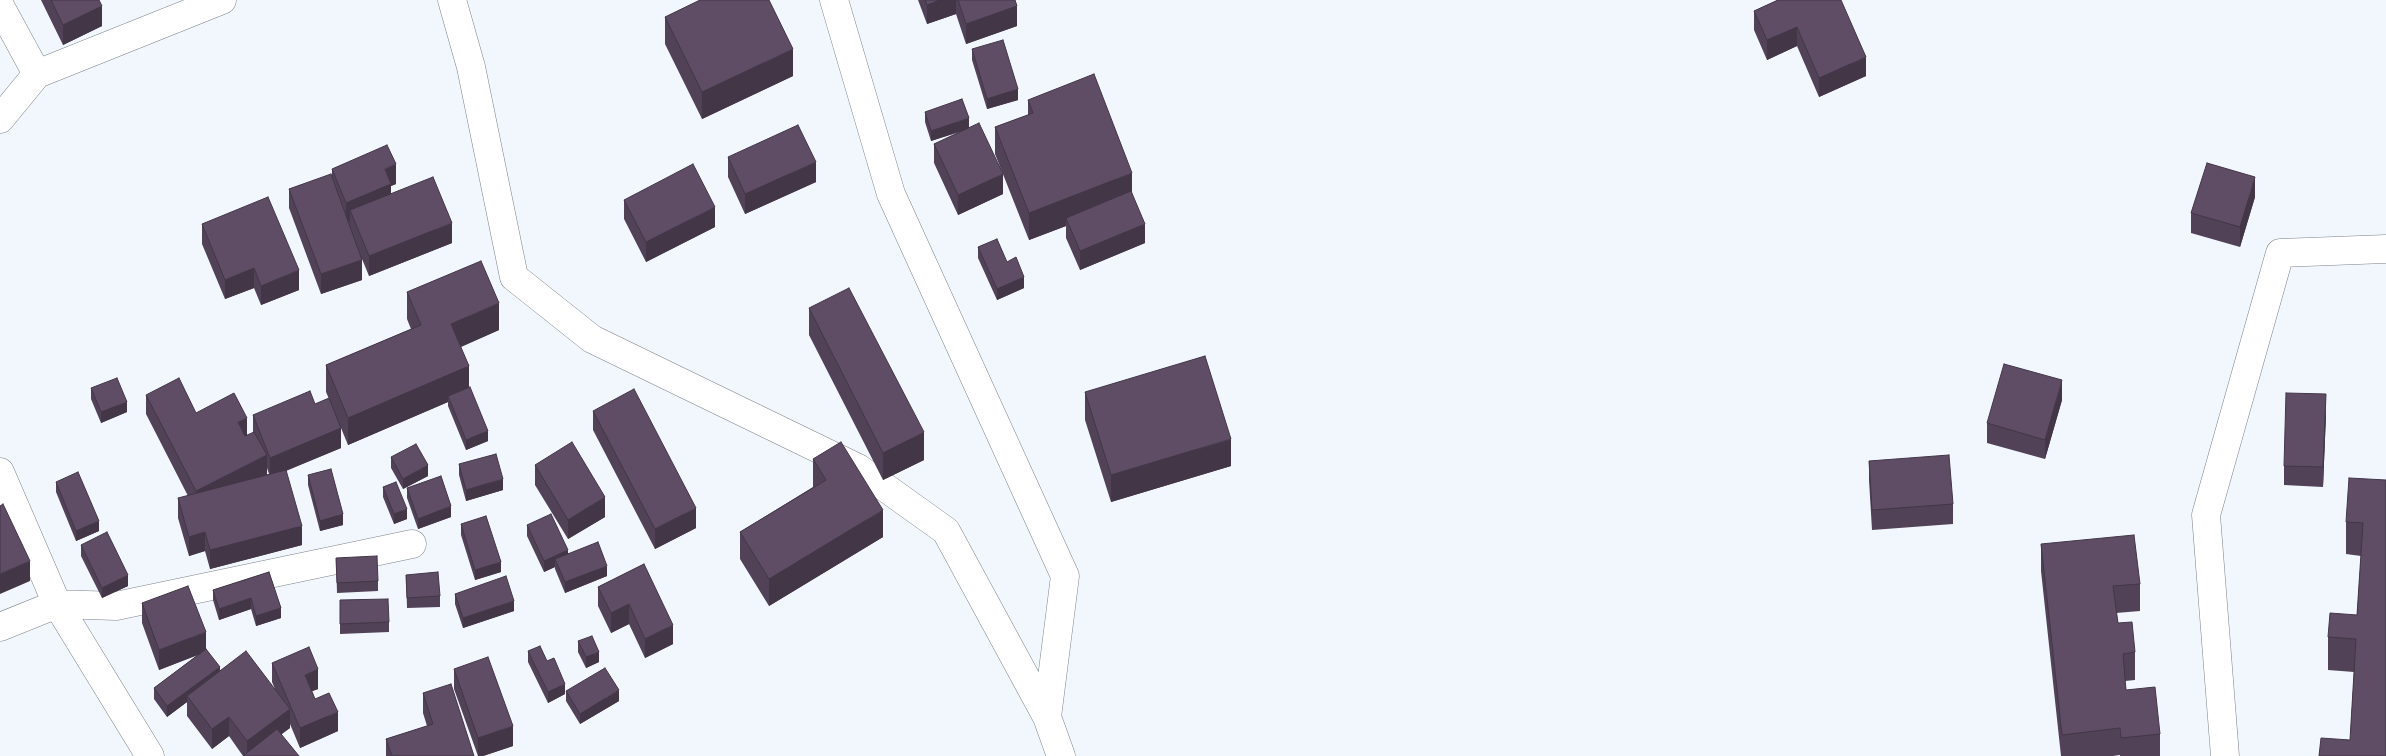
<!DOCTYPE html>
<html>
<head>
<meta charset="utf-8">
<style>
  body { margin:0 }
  canvas { display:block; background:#f2f7fe }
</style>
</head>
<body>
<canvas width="2386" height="756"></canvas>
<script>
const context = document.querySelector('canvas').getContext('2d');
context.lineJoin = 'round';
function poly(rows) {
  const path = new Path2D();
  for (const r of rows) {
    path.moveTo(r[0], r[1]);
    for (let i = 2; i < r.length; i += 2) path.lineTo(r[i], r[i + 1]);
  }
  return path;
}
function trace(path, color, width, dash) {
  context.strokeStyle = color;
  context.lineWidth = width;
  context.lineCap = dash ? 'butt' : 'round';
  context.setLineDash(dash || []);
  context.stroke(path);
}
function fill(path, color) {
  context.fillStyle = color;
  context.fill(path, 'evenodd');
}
const street = poly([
  [452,0,471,67,514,277,592,339,858,468,946,531,1047,717],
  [834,0,891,194,1065,576,1047,717,1061,756],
  [0,6,37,74],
  [0,119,37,74,222,0],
  [0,472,57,604,150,756],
  [0,627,57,604,116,606,412,544],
  [2225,756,2206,515,2280,253,2386,249]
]);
trace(street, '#7d838a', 29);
trace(street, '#fff', 28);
fill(poly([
  [41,0,99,0,102,26,63,45],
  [918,0,1015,0,1017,26,966,44,956,14,927,24],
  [1778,0,1866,76,1819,97,1797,46,1767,60,1754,30,1754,11],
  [665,17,793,76,702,119,665,44],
  [972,49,1018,100,987,109,972,60],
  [1028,100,1132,193,1145,243,1080,270,1066,238,1066,226,1029,240,995,154,995,127,1028,115],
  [925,112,969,127,1003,194,958,215,934,163,934,144,960,132,931,141,925,122],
  [728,157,816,182,745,214,728,177],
  [332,169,396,184,391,186,391,194,452,243,369,276,362,259,362,280,321,294,289,208,289,189,332,175],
  [2255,197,2240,247,2191,233,2191,213],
  [624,200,715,227,646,262,624,219],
  [202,224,299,290,261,305,254,288,225,299,202,244],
  [978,247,1007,262,1024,288,997,300,978,258],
  [407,292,499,330,461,347,469,388,488,441,466,450,448,406,448,402,348,445,341,428,341,448,286,471,302,545,210,569,205,551,189,556,178,518,178,498,188,496,146,414,146,395,196,413,247,436,253,433,253,415,315,404,329,399,326,392,326,365,411,329,407,319],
  [267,468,269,474,267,475],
  [809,308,924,460,883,480,809,335],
  [91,388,127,412,101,423,91,399],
  [1085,392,1231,466,1111,502,1085,420],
  [2062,400,2045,459,1987,443,1987,423],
  [593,411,696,528,655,549,593,430],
  [2326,414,2323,487,2284,485,2284,466],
  [391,457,428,476,403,489,391,468],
  [813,459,883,537,769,606,740,559,740,532,813,487],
  [1869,461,1953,504,1953,524,1872,530,1869,480],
  [459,464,503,490,466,501,459,475],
  [535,465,605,517,568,539,535,485],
  [308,475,343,525,320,531,308,485],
  [2386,480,2350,740,2354,672,2328,670,2328,637,2357,615,2361,556,2346,554,2346,522],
  [56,482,99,531,76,541,56,492],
  [383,487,407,519,394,524,383,497],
  [407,488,451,517,418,529,407,498],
  [461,524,501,572,475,580,461,535],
  [527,525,568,553,607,576,565,593,555,569,555,567,544,572,527,536],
  [2041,544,2140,584,2140,611,2116,613,2118,623,2135,652,2135,680,2125,681,2126,690,2160,734,2160,756,2120,756,2120,755,2113,756,2061,756,2041,571],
  [81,545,128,586,102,598,81,556],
  [336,558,378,581,378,591,337,593],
  [644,564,673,644,645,658,629,624,611,633,598,606,598,587],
  [269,572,281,618,256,626,251,609,219,620,213,600,213,590],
  [406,575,440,596,440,607,407,608],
  [455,594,514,611,463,628,455,604],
  [340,600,389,622,389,632,340,634],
  [142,603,206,649,220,671,275,689,272,682,272,663,318,689,312,691,315,699,338,731,300,748,290,724,290,728,243,756,229,736,212,749,187,716,187,702,167,717,154,699,154,688,199,654,159,670,142,623],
  [578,641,599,662,586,668,578,652],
  [528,651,547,661,565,694,548,703,528,662],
  [454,669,513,746,483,756,478,756,454,689],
  [566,691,619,701,580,724,566,701],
  [423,693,474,756,386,756,386,739,427,726,423,713]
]), '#524258');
fill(poly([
  [940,0,956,0,956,14,927,24,927,5],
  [102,6,102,26,63,45,63,25],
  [1017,6,1017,26,966,44,966,24],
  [1797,27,1797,46,1767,60,1767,40],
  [793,49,793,76,702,119,702,92],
  [1866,57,1866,76,1819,97,1819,78],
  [1018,89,1018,100,987,109,987,99],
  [969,118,969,128,931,141,931,131],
  [816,162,816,182,745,214,745,194],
  [396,164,396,184,391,186,391,204,350,210,350,221,346,223,346,203,385,169],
  [1132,173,1132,200,1066,218,1066,226,1029,240,1029,213],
  [1003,174,1003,194,958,215,958,195],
  [2255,177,2255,197,2240,247,2240,227],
  [715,207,715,227,646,262,646,242],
  [452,223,452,243,369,276,369,256],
  [1145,224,1145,243,1080,270,1080,251],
  [362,260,362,280,321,294,321,274],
  [254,268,254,288,225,299,225,280],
  [299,270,299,290,261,305,261,286],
  [1024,277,1024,288,997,300,997,289],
  [499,303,499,330,451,351,451,324],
  [469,366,469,393,448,396,448,402,348,445,348,418],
  [2062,380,2062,400,2045,459,2045,440],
  [2326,394,2326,414,2323,487,2323,467],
  [127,402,127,412,101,423,101,412],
  [247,418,247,437,238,441,238,422],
  [341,428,341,448,270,477,270,458],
  [488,431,488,441,466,450,466,440],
  [924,432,924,460,883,480,883,453],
  [1231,439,1231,466,1111,502,1111,475],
  [267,455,267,475,196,511,196,491],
  [428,465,428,476,403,489,403,479],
  [503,479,503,490,466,501,466,490],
  [605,497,605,517,568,539,568,520],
  [451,506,451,517,418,529,418,519],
  [696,508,696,528,655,549,655,529],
  [407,509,407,519,394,524,394,514],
  [883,510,883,537,769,606,769,579],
  [343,514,343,525,320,531,320,521],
  [99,521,99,531,76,541,76,531],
  [302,526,302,545,210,569,210,550],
  [205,532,205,551,189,556,189,537],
  [568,550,568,561,555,559,555,567,544,572,544,561],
  [30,561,30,581,0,594,0,574],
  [501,562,501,572,475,580,475,570],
  [607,566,607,576,565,593,565,582],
  [128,575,128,586,102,598,102,588],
  [251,598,251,609,219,620,219,609],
  [514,601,514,611,463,628,463,618],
  [629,604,629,624,611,633,611,613],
  [281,608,281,618,256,626,256,616],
  [673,625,673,644,645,658,645,639],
  [206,632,206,652,159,670,159,650],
  [599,652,599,662,586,668,586,657],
  [220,667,220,677,187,696,187,702,167,717,167,706],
  [318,669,318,689,305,694,305,675],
  [565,684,565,694,548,703,548,692],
  [619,690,619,701,580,724,580,714],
  [290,709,290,728,253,756,247,756,247,741],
  [338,712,338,731,300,748,300,728],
  [229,717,229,736,212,749,212,729],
  [513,726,513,746,483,756,478,756,478,738]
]), '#423647');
const building = poly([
  [51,0,99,0,102,6,63,25,51,0],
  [700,0,769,0,793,49,702,92,665,17,700,0],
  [925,0,940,0,927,5,925,0],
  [958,0,1015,0,1017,6,966,24,958,0],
  [1778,0,1841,0,1866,57,1819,78,1797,27,1767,40,1754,11,1778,0],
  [1003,40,1018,89,987,99,972,49,1003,40],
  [1094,74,1132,173,1029,213,995,127,1033,113,1028,100,1094,74],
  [962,99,969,118,931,131,925,112,962,99],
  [979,123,1003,174,958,195,934,144,979,123],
  [798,125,816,162,745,194,728,157,798,125],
  [387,145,396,164,385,169,391,184,346,203,332,169,387,145],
  [2207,163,2255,177,2240,227,2191,213,2207,163],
  [693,164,715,207,646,242,624,200,693,164],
  [331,174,362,260,321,274,289,189,331,174],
  [433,177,452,223,369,256,350,210,433,177],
  [1131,191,1145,224,1080,251,1066,218,1131,191],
  [268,197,299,270,261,286,254,268,225,280,202,224,268,197],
  [997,239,1007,262,1016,257,1024,277,997,289,978,247,997,239],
  [481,261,499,303,451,324,469,366,348,418,326,365,421,325,407,292,481,261],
  [849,288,924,432,883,453,809,308,849,288],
  [1205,356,1231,439,1111,475,1085,392,1205,356],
  [2004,364,2062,380,2045,440,1987,423,2004,364],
  [117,378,127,402,101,412,91,388,117,378],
  [179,378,196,413,234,393,247,418,238,422,245,436,254,432,267,455,196,491,146,395,179,378],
  [470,387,488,431,466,440,448,396,470,387],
  [634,389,696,508,655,529,593,411,634,389],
  [310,391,315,404,329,398,341,428,270,458,253,415,310,391],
  [2286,393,2326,394,2323,467,2284,466,2286,393],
  [572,442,605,497,568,520,535,465,572,442],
  [841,442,883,510,769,579,740,532,826,480,813,459,841,442],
  [416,444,428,465,403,479,391,457,416,444],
  [496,454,503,479,466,490,459,464,496,454],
  [1949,455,1953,504,1872,510,1869,461,1949,455],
  [331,469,343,514,320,521,308,475,331,469],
  [286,470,302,526,210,550,205,532,189,537,178,498,286,470],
  [78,472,99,521,76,531,56,482,78,472],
  [441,476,451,506,418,519,407,488,441,476],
  [2349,478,2386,480,2386,756,2319,756,2321,738,2350,740,2356,639,2328,637,2330,613,2357,615,2363,523,2346,522,2349,478],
  [396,482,407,509,394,514,383,487,396,482],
  [3,504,30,561,0,574,0,506,3,504],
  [551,514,568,550,544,561,527,525,551,514],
  [486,516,501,562,475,570,461,524,486,516],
  [107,532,128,575,102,588,81,545,107,532],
  [2134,535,2140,584,2113,586,2118,623,2132,622,2135,652,2123,654,2126,690,2155,687,2160,734,2121,738,2120,728,2062,735,2041,544,2134,535],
  [598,542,607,566,565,582,555,559,598,542],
  [377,556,378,581,337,583,336,558,377,556],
  [644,564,673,625,645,639,629,604,611,613,598,587,644,564],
  [269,572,281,608,256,616,251,598,219,609,213,590,269,572],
  [438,572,440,596,407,598,406,575,438,572],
  [506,576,514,601,463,618,455,594,506,576],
  [188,586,206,632,159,650,142,603,188,586],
  [388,599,389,622,340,624,340,600,388,599],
  [592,636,599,652,586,657,578,641,592,636],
  [540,646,547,661,554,658,565,684,548,692,528,651,540,646],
  [309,647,318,669,305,675,315,699,329,693,338,712,300,728,272,663,309,647],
  [206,649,220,667,167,706,154,688,206,649],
  [246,651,290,709,247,741,229,717,212,729,187,696,246,651],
  [488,657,513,726,478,738,454,669,488,657],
  [605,668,619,690,580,714,566,691,605,668],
  [451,684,474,756,392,756,386,739,433,724,423,693,451,684],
  [277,729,299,756,243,756,277,729]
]);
fill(building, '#5f4d66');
trace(building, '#423647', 1);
</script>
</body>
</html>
